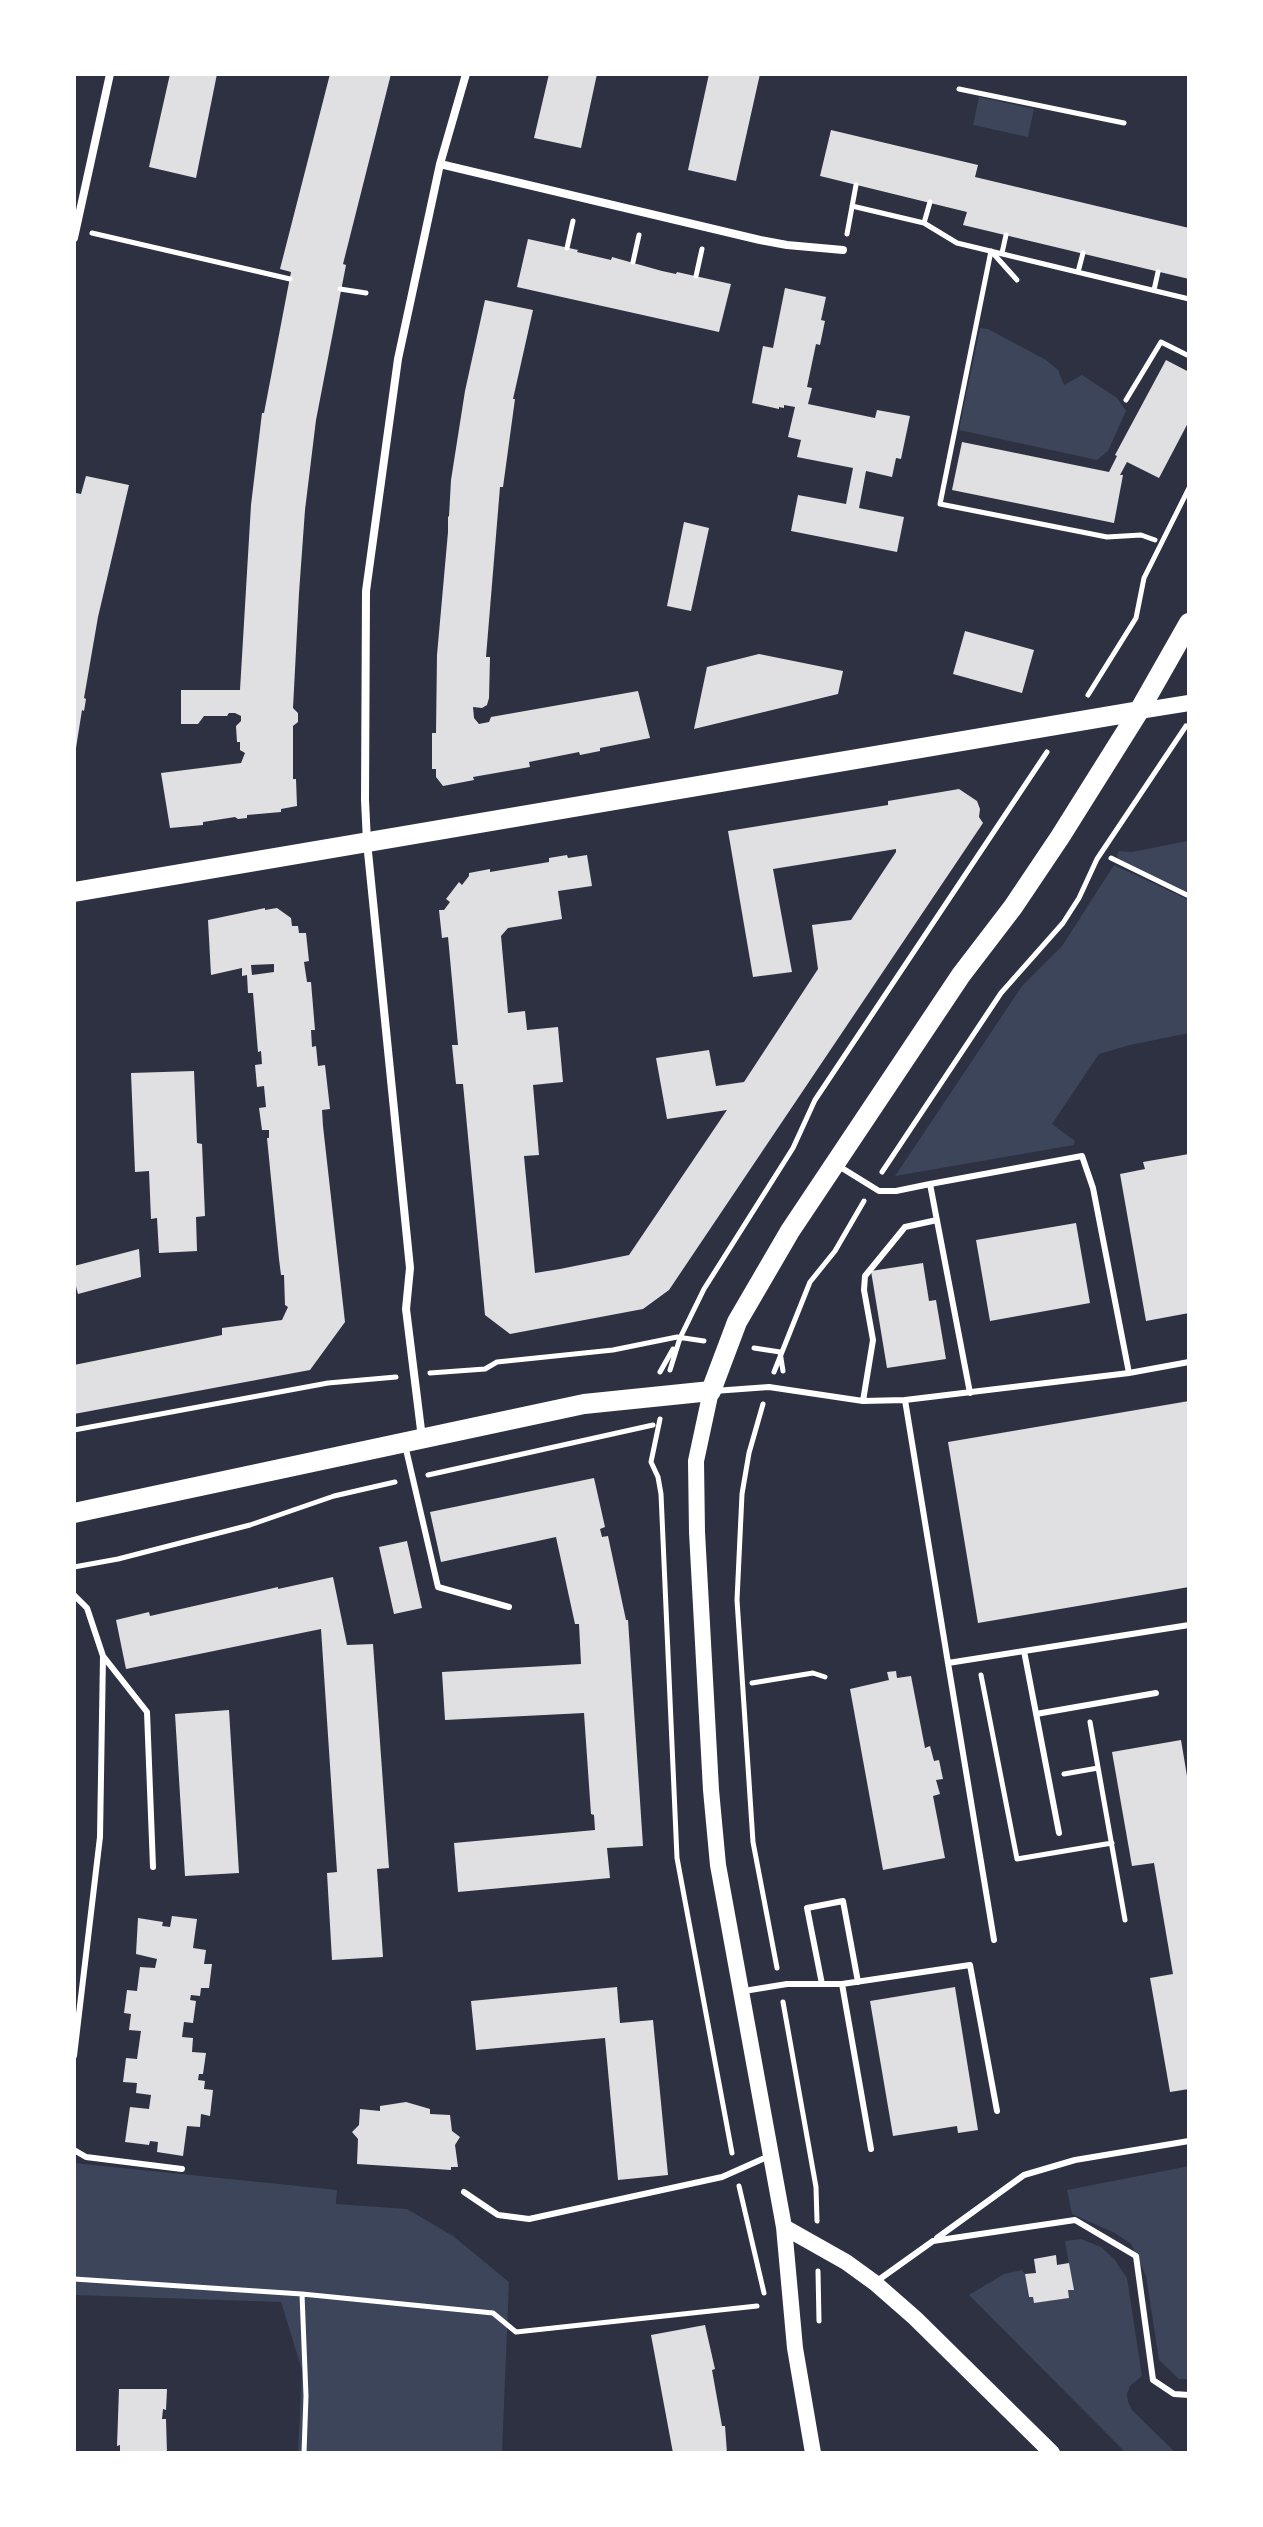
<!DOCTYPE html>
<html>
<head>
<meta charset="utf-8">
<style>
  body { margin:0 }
  #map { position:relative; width:1263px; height:2527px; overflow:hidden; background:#2d3142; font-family:Manrope,sans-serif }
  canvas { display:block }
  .frame { position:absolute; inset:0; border:76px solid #fff; pointer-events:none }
</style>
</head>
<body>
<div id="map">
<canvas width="1263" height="2527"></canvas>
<div class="frame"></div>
</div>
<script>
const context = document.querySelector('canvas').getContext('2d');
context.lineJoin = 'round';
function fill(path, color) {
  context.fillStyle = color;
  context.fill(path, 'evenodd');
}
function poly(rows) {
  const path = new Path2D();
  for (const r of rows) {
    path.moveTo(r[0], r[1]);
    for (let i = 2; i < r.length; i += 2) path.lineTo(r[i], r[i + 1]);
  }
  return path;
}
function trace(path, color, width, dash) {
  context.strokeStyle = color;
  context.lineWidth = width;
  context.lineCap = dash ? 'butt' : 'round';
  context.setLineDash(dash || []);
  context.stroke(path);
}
fill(poly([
  [979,97,1034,109,1028,137,973,125],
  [980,328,988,329,1046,360,1058,370,1064,385,1082,375,1117,398,1126,411,1108,451,1097,460,959,430],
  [1187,841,1189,893,1119,859,1117,855,1119,851,1132,852],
  [1114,865,1189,900,1189,1033,1130,1045,1099,1054,1052,1124,1075,1141,1074,1145,895,1176,1022,986,1062,946],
  [74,2163,337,2190,336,2204,407,2209,453,2236,509,2282,502,2453,298,2453,302,2370,281,2302,74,2295],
  [1189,2166,1189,2379,1179,2379,1159,2360,1146,2276,1131,2244,1115,2233,1072,2214,1067,2190],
  [1081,2239,1101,2247,1115,2260,1127,2278,1142,2376,1130,2386,1127,2394,1128,2402,1132,2410,1176,2453,1126,2453,969,2295,1004,2274,1022,2270,1025,2274,1028,2297,1033,2297,1034,2303,1069,2298,1068,2290,1073,2289,1065,2241]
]), '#3c4559');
fill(poly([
  [170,74,217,74,196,178,149,167],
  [330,74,391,74,343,264,346,265,316,420,305,510,299,593,293,708,298,713,298,722,293,726,293,779,296,779,297,806,281,809,281,812,247,815,247,818,238,819,235,817,203,822,203,825,170,828,161,773,241,763,245,753,240,750,240,742,237,742,236,726,241,721,241,716,235,713,229,713,227,716,204,716,198,724,181,724,181,690,240,690,251,505,262,413,264,413,291,272,280,269],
  [549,74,597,74,581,148,534,138],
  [709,74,760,74,736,181,688,170],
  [831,130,978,165,975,177,1189,228,1189,279,963,225,967,212,820,176],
  [528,239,578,250,577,252,611,260,612,257,662,271,676,274,677,272,731,284,719,332,517,287],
  [785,288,826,297,821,320,825,321,820,345,816,344,807,387,812,388,808,404,875,418,877,410,910,416,901,459,896,458,892,477,866,471,859,508,904,517,897,552,791,531,798,495,846,504,853,468,797,457,801,440,788,437,795,407,784,405,784,408,779,407,779,409,752,403,763,346,773,348],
  [485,300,533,310,513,399,515,399,503,487,500,487,486,657,490,657,489,698,487,705,482,708,473,707,474,718,479,724,489,722,491,717,638,691,650,738,600,748,600,751,580,755,579,752,529,762,530,767,473,777,474,780,443,786,436,777,436,769,432,769,432,733,436,733,437,655,448,532,448,517,449,516,451,480,465,391],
  [1166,360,1189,372,1189,421,1159,478,1127,462,1120,475,1123,475,1114,523,952,490,962,442,1109,472,1117,456,1115,455],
  [86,476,129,485,98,617,84,698,86,699,84,711,82,710,76,748,74,505,76,493,81,494],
  [684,522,709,528,691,611,667,606],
  [965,631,1034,650,1022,693,953,674],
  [759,654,843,671,838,694,694,729,707,667],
  [959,789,977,801,980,809,979,817,983,823,669,1290,643,1309,510,1334,485,1315,463,1084,456,1084,452,1045,458,1045,448,937,442,938,439,910,444,910,450,902,446,899,459,882,462,885,469,876,469,873,490,869,490,872,549,862,549,858,567,855,568,858,587,855,592,886,558,891,562,919,508,928,501,936,508,1013,525,1011,527,1030,558,1027,563,1082,533,1085,539,1155,524,1156,535,1273,560,1269,629,1255,727,1110,667,1119,656,1058,709,1050,716,1086,744,1082,818,969,812,925,851,920,896,852,896,849,773,869,792,972,753,977,728,831,888,805,888,801],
  [265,908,265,910,277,908,291,918,292,926,298,926,299,933,306,933,309,961,304,962,307,982,311,982,315,1030,311,1030,312,1047,316,1046,318,1066,325,1065,330,1109,322,1110,323,1126,345,1322,310,1370,74,1414,74,1365,222,1335,222,1328,282,1320,288,1307,285,1305,284,1275,281,1275,279,1259,267,1138,269,1138,269,1130,262,1130,259,1108,266,1107,264,1086,257,1087,255,1065,262,1064,261,1051,258,1052,253,993,248,993,247,975,242,976,242,968,211,975,208,920],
  [274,964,274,972,252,975,251,965],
  [194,1071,197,1143,202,1144,205,1216,196,1217,197,1251,159,1253,157,1218,151,1219,149,1171,135,1172,131,1073],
  [1189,1154,1189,1313,1146,1321,1120,1174,1145,1169,1143,1162],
  [1076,1223,1090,1303,990,1321,976,1240],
  [139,1249,141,1277,78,1294,74,1279,74,1266],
  [923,1263,929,1301,936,1300,946,1359,887,1368,871,1271],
  [1189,1401,1189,1587,978,1623,948,1442],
  [594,1478,605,1527,600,1529,602,1537,608,1536,626,1620,628,1620,643,1846,607,1848,610,1878,458,1892,454,1843,595,1830,594,1815,591,1814,584,1713,445,1720,442,1672,581,1664,579,1624,575,1624,556,1537,441,1562,430,1512],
  [407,1541,422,1608,394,1614,379,1547],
  [333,1577,347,1645,373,1644,389,1868,377,1869,383,1957,332,1960,327,1873,337,1872,321,1629,126,1669,116,1620,149,1612,150,1616,278,1587,278,1589],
  [896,1671,897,1678,911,1676,925,1748,930,1746,934,1761,939,1760,943,1779,936,1780,940,1794,933,1796,945,1858,883,1870,850,1689,889,1680,887,1672],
  [229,1710,239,1873,185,1876,175,1714],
  [1181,1740,1189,1788,1189,2089,1170,2092,1150,1978,1173,1974,1154,1863,1132,1866,1112,1752],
  [172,1916,197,1919,193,1948,206,1950,204,1964,212,1964,209,1988,201,1988,200,1996,191,1995,190,2000,196,2001,193,2023,184,2022,182,2037,193,2038,192,2052,206,2053,203,2074,199,2074,198,2080,205,2081,204,2089,213,2090,210,2116,201,2114,200,2127,187,2126,183,2156,157,2152,158,2142,150,2141,149,2145,125,2142,130,2107,149,2109,151,2095,136,2093,137,2083,123,2082,126,2058,137,2059,141,2031,129,2030,131,2014,124,2013,127,1990,137,1991,140,1967,155,1968,157,1959,136,1954,138,1918,163,1922,162,1926,170,1927],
  [617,1987,620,2023,653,2020,668,2175,618,2180,605,2038,476,2050,471,2001],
  [955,1987,978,2130,958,2133,957,2126,893,2136,870,2001],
  [406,2102,430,2109,430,2114,450,2115,452,2131,460,2137,455,2145,458,2167,451,2167,451,2170,357,2164,358,2139,352,2132,359,2125,360,2109,380,2111,380,2106],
  [1056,2255,1057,2265,1069,2263,1074,2290,1068,2290,1069,2298,1034,2303,1033,2297,1029,2297,1025,2274,1036,2273,1034,2259],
  [705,2325,715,2369,712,2370,722,2426,725,2426,727,2453,673,2453,651,2335],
  [119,2389,167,2389,166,2410,163,2409,162,2419,166,2419,167,2453,120,2453,120,2445,117,2446]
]), '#e0e0e3');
trace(poly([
  [959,89,1124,123],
  [852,206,924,223,957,243,1189,299],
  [924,223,930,202],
  [92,233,290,279],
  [847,234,856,185],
  [567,248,573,221],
  [991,251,940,504,1107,537,1141,535,1155,540],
  [991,251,1017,280],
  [1002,253,1006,235],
  [633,262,639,235],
  [1078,272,1083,253],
  [696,276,702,249],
  [340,289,366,293],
  [1154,290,1158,272],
  [1126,400,1161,342,1189,356],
  [1088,695,1136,618,1144,578,1189,488],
  [1111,858,1189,896],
  [882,1172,1001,993,1063,923,1079,898,1097,859,1186,726],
  [754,1348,780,1352,783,1371],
  [670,1370,680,1338,704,1289,793,1148,815,1100,1047,752],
  [660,1372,673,1349],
  [774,1372,810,1282,835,1251,864,1201],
  [430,1373,485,1369,497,1362,613,1350,677,1337,704,1341],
  [763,1404,749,1453,742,1494,737,1600,753,1842,777,1968],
  [660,1419,651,1462,658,1477,661,1494,677,1858,732,2153],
  [74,1430,328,1383,396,1377],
  [428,1475,653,1425],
  [74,1567,118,1559,250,1525,334,1496,395,1482],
  [981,1675,1017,1859,1112,1843],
  [752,1683,813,1673,825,1677],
  [1090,1722,1125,1920],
  [1064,1774,1098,1768],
  [783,2002,816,2187,817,2221],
  [739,2186,764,2293],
  [818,2271,819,2321],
  [74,2279,302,2294,493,2313,516,2332,757,2306],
  [302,2294,306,2396,304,2453]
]), '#fff', 5);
trace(poly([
  [837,1165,879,1191,896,1191,930,1184],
  [714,1391,769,1387,863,1401,905,1400,1129,1373,1189,1362],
  [970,1393,930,1184,1082,1156,1093,1188,1129,1373],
  [905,1400,948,1663,1189,1625],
  [863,1401,873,1340,864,1290,865,1276,905,1227,937,1220],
  [405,1445,438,1587,509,1607],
  [74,1595,87,1608,103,1656,100,1837,74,2056],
  [1024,1651,1059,1833],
  [103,1656,147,1712,153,1867],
  [948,1663,994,1940],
  [1036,1714,1156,1693],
  [822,1984,807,1908,843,1901,858,1982],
  [842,1984,871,2149],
  [744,1991,787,1984,842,1984,970,1965,997,2111],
  [74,2150,86,2157,182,2169],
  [464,2192,498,2215,529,2219,722,2177,767,2157],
  [937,2238,1024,2175,1075,2160,1189,2141],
  [877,2281,933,2241,1075,2220,1136,2256,1153,2380,1174,2394,1189,2395]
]), '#fff', 6);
trace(poly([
  [440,164,760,240,787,245,843,250],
  [74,238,110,74],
  [422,1438,406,1309,410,1268,367,842,365,800,366,591,398,359,440,164,466,74]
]), '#fff', 8);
trace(poly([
  [1139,711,1189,703],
  [711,1391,696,1461,697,1532,711,1790,718,1865,784,2227,795,2348,813,2453],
  [784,2227,846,2262,875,2283,915,2318,1052,2453]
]), '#fff', 16);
trace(poly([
  [74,892,1139,711],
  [74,1513,584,1404,711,1391,737,1322,790,1231,961,975,1013,907,1060,837,1139,711,1189,623]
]), '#fff', 20);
</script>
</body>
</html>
